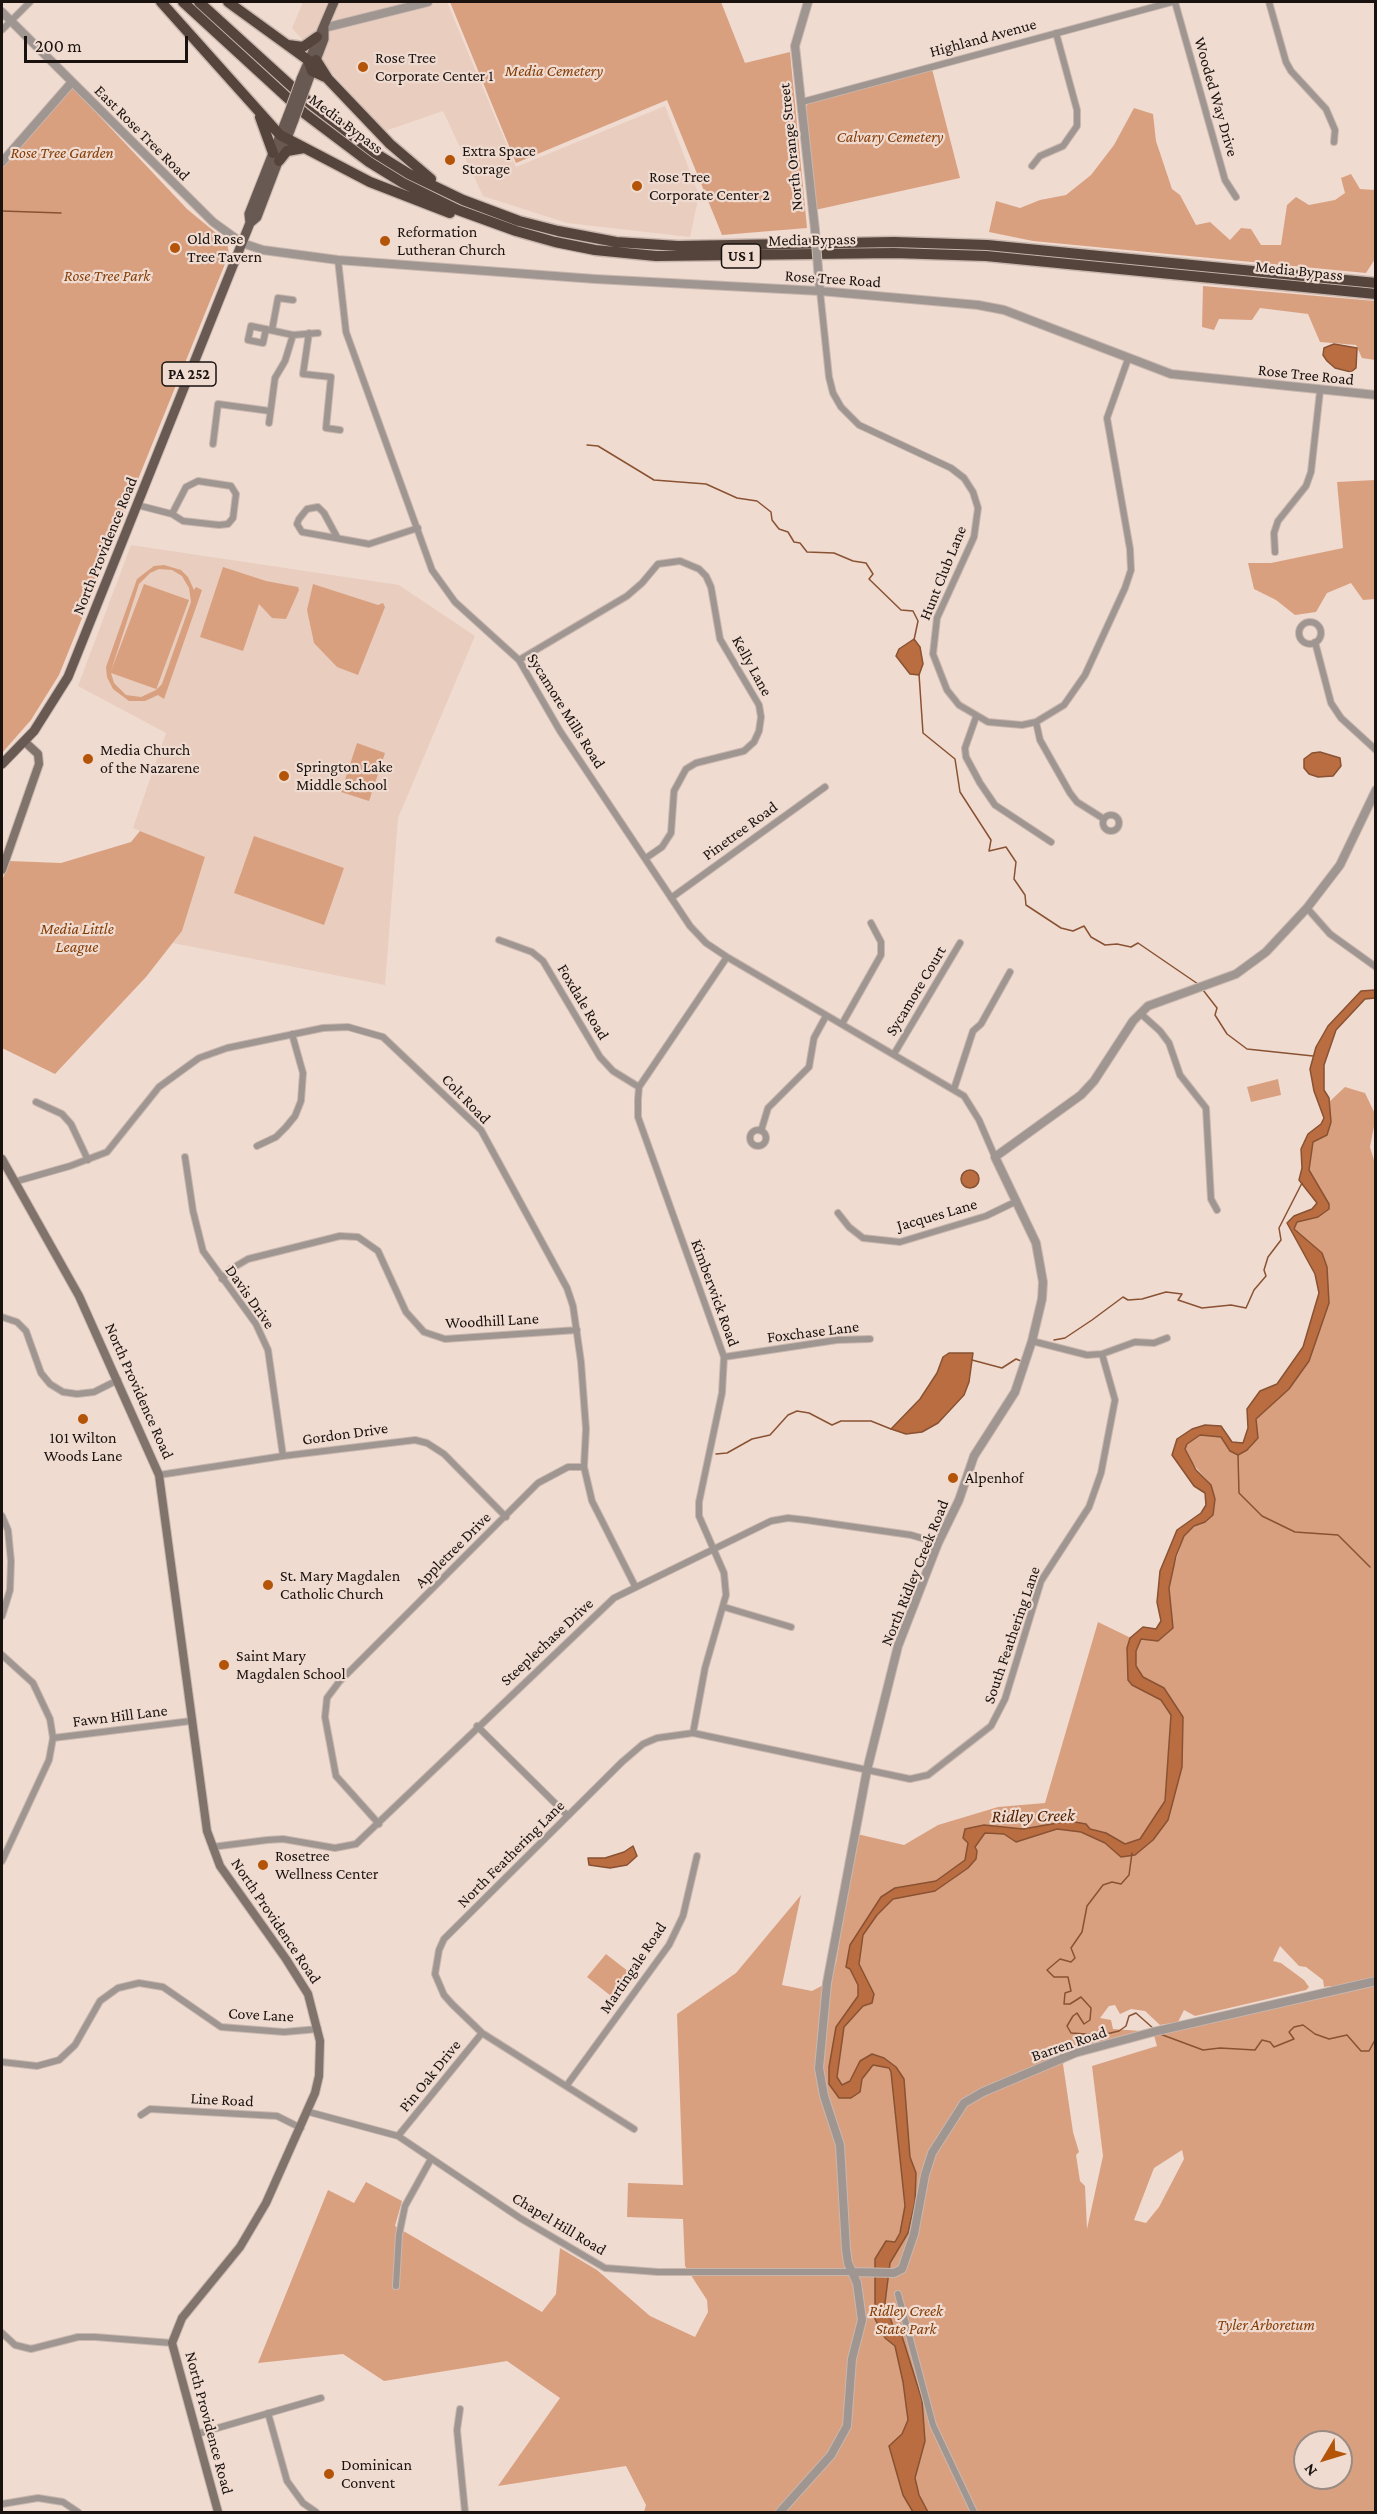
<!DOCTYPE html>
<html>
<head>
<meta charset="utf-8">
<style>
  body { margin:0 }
  #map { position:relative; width:1377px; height:2514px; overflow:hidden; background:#f0dbd1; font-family:"Crimson Pro",serif }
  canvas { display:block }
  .frame { position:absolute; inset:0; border:3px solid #19120e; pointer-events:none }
  .north { position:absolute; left:1293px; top:2430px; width:60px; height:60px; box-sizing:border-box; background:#f0dbd1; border:2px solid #9a8b83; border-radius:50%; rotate:232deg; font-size:16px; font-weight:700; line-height:24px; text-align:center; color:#19120e }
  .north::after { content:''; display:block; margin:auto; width:21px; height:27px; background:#b35408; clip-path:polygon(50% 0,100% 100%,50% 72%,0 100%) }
  .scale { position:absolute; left:24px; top:36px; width:164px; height:27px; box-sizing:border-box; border:3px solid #19120e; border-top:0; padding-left:8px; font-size:18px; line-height:21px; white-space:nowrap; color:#19120e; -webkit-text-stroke:4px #f0dbd1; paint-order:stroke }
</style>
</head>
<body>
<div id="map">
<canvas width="1377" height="2514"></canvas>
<div class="frame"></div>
<div class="north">N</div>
<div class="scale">200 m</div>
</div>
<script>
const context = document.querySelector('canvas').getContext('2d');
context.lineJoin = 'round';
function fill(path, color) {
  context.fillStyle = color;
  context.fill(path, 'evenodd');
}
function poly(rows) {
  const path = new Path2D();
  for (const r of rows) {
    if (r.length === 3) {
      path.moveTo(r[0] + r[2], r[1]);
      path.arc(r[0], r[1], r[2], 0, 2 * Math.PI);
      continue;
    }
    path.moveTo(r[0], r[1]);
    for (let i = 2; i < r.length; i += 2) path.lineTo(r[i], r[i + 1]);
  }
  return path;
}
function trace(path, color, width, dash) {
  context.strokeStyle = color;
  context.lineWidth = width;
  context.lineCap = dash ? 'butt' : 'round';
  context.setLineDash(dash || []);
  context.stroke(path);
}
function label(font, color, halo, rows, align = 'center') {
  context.font = font + ' "Crimson Pro",serif';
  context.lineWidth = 4.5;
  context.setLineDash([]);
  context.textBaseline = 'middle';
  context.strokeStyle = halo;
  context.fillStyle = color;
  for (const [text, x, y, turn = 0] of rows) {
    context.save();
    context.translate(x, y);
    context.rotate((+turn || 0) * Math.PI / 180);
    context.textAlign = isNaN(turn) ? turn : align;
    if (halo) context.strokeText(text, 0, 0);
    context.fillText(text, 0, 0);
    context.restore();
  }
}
fill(poly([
  [303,2,447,2,516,167,665,106,699,195,690,237,567,223,483,196,443,111,385,131,292,28],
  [131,545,399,585,475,636,398,818,385,985,173,943,182,931,205,857,133,828,166,733,78,686]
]), '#e9cdbe');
fill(poly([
  [450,2,721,2,745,63,790,52,807,228,722,235,667,100,516,163],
  [932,69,960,178,815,210,806,106,810,102],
  [73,88,187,209,227,242,229,254,59,675,31,720,2,753,2,165,67,91],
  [1134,108,1153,114,1156,141,1172,189,1180,195,1196,225,1210,222,1230,240,1241,228,1251,229,1261,245,1281,245,1287,205,1296,197,1309,205,1335,200,1345,193,1341,178,1351,174,1360,189,1375,190,1375,259,1366,273,1033,241,989,232,996,201,1020,208,1040,200,1066,195,1091,175,1114,145],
  [1203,286,1375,301,1375,360,1362,358,1356,345,1320,342,1308,314,1260,308,1252,320,1219,319,1214,330,1202,327],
  [1375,480,1375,599,1363,600,1351,583,1327,593,1316,612,1295,615,1276,600,1254,589,1248,563,1271,563,1343,548,1337,482],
  [164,565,181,570,188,577,194,590,196,587,202,590,164,699,158,695,145,701,129,701,113,689,107,677,106,667,137,579,154,566],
  [159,569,172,570,182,576,189,588,191,602,162,684,156,690,189,600,144,584,111,671,139,584,150,573],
  [111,673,156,689,156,690,141,697,126,695,114,683],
  [223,567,266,581,298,587,299,590,286,619,272,618,259,604,243,651,200,637],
  [313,584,378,605,383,603,385,607,358,675,337,667,314,643,307,610],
  [357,743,385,753,369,801,341,792],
  [140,831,205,857,182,931,146,977,55,1074,2,1048,2,881,9,861,61,863,131,842],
  [254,836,344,868,324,925,234,893],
  [1278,1079,1281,1095,1251,1102,1247,1087],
  [1345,1087,1365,1093,1376,1116,1370,1147,1376,1167,1375,2512,644,2512,646,2505,626,2466,498,2486,560,2398,507,2361,384,2381,343,2354,258,2363,328,2190,354,2203,366,2182,402,2201,395,2226,542,2312,556,2294,560,2248,597,2270,650,2316,695,2337,708,2312,707,2300,685,2266,683,2219,627,2217,628,2183,683,2185,677,2014,736,1973,801,1895,782,1985,812,1991,827,1983,836,1963,857,1834,904,1845,938,1825,998,1807,1045,1803,1098,1622,1131,1638,1136,1665,1136,1651,1141,1639,1173,1628,1169,1588,1171,1575,1184,1536,1195,1526,1205,1522,1211,1485,1188,1458,1185,1449,1187,1444,1200,1435,1215,1435,1221,1437,1230,1451,1238,1455,1250,1448,1256,1419,1269,1406,1329,1303,1327,1267,1294,1229,1297,1222,1318,1217,1329,1204,1309,1170,1313,1142,1331,1122,1329,1102],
  [1280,1946,1299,1966,1306,1967,1323,1980,1324,1987,1331,1986,1330,1990,1153,2032,1157,2046,1092,2066,1103,2156,1087,2229,1085,2186,1080,2181,1076,2155,1079,2152,1073,2132,1063,2064,1076,2049,1141,2031,1113,2029,1111,2020,1100,2018,1109,2006,1115,2005,1120,2014,1131,2009,1145,2011,1160,2025,1178,2022,1184,2010,1195,2016,1306,1990,1309,1987,1304,1980,1281,1963,1273,1961],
  [1182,2150,1184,2159,1159,2207,1146,2223,1134,2220,1154,2168],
  [1305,2442,1341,2442,1341,2478,1305,2478],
  [606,1954,629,1972,611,1996,587,1977]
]), '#d9a080');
const water = poly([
  [1334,344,1357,348,1356,368,1351,372,1335,368,1327,361,1323,355,1324,348,1334,344],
  [914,639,920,647,923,664,919,675,910,674,896,656,899,649,914,639],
  [1320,752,1340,758,1341,766,1333,776,1318,777,1309,774,1304,768,1304,759,1312,753,1320,752],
  [1375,990,1375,998,1365,999,1336,1030,1324,1065,1324,1090,1329,1098,1331,1122,1327,1135,1313,1142,1309,1170,1329,1204,1329,1209,1318,1217,1297,1222,1294,1229,1322,1253,1327,1267,1329,1303,1309,1361,1289,1389,1256,1419,1258,1438,1247,1450,1238,1455,1230,1451,1221,1437,1200,1435,1187,1444,1185,1449,1196,1470,1211,1485,1215,1499,1213,1515,1205,1522,1194,1526,1184,1536,1176,1556,1169,1588,1173,1628,1158,1641,1141,1639,1136,1651,1136,1666,1143,1677,1164,1688,1183,1717,1182,1767,1168,1820,1153,1840,1135,1855,1121,1857,1105,1843,1081,1832,1057,1829,1016,1842,1004,1834,985,1833,975,1847,977,1851,976,1859,968,1868,935,1891,893,1899,877,1915,863,1935,859,1964,874,1994,872,2003,863,2006,844,2027,837,2077,842,2085,850,2081,860,2061,872,2054,884,2058,896,2067,904,2079,910,2157,916,2173,915,2202,908,2233,890,2263,885,2303,893,2326,901,2333,922,2400,925,2441,915,2478,919,2495,928,2512,913,2512,903,2495,889,2446,902,2434,908,2420,903,2382,895,2346,885,2338,875,2319,875,2259,886,2241,895,2242,900,2233,905,2206,891,2072,889,2068,873,2065,862,2079,860,2092,851,2098,839,2098,829,2084,829,2067,836,2027,858,1996,858,1985,850,1969,846,1967,850,1945,881,1897,895,1888,936,1881,965,1860,968,1843,963,1838,965,1829,984,1825,1023,1829,1069,1821,1086,1824,1090,1829,1106,1833,1125,1844,1140,1839,1165,1801,1171,1715,1161,1700,1132,1685,1128,1680,1127,1648,1130,1638,1143,1627,1156,1629,1161,1621,1157,1602,1160,1571,1177,1530,1201,1513,1206,1505,1205,1493,1194,1486,1172,1455,1177,1439,1192,1429,1205,1425,1221,1426,1232,1442,1243,1443,1248,1428,1247,1409,1260,1391,1277,1384,1303,1347,1319,1293,1315,1274,1287,1223,1294,1216,1312,1209,1317,1203,1299,1180,1302,1168,1301,1149,1308,1134,1321,1124,1324,1118,1314,1091,1310,1069,1316,1047,1328,1026,1361,991,1375,990],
  [970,1179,9],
  [949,1353,973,1353,969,1382,964,1395,938,1423,922,1432,906,1434,891,1429,920,1399,937,1373,943,1357,949,1353],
  [633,1846,637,1856,627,1865,610,1868,589,1865,588,1858,605,1858,624,1852,633,1846]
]);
fill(water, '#b96d41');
trace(water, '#895232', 1.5);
trace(poly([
  [2,211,61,213],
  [587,445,598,446,654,480,706,484,737,498,757,501,771,512,772,520,779,529,788,532,794,542,800,543,807,552,834,553,853,561,866,563,873,574,869,579,901,610,913,611,918,621,914,640],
  [919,674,923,733,955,759,960,792,991,840,989,851,1006,847,1016,862,1014,879,1025,895,1026,905,1061,928,1073,931,1084,926,1091,937,1105,945,1117,944,1131,947,1138,943,1198,984],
  [1203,990,1217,1008,1215,1015,1227,1034,1247,1049,1313,1056],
  [1054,1340,1065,1338,1092,1320,1123,1297,1128,1300,1142,1299,1166,1292,1182,1294,1178,1300,1202,1308,1231,1305,1246,1308,1254,1290,1266,1276,1264,1270,1268,1257,1281,1240,1279,1228,1302,1183],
  [972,1360,1002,1368,1016,1359,1021,1361],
  [716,1454,727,1453,752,1439,770,1435,788,1415,797,1411,809,1413,832,1425,841,1421,871,1421,891,1429],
  [1238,1455,1239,1493,1262,1516,1295,1532,1338,1535,1370,1567],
  [1132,1853,1129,1875,1121,1884,1112,1882,1103,1885,1087,1906,1082,1932,1071,1948,1075,1958,1071,1962,1060,1959,1047,1970,1054,1977,1068,1977,1071,1991,1065,1993,1064,2004,1070,2004,1081,1997,1091,2008,1090,2020,1084,2024,1077,2013,1073,2016,1067,2026,1071,2033,1102,2035,1119,2031,1126,2026,1129,2016,1136,2013,1154,2029],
  [1160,2034,1203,2050,1220,2048,1255,2050,1262,2040,1270,2042,1274,2047,1294,2039,1289,2032,1294,2027,1303,2025,1315,2034,1329,2039,1347,2035,1361,2051,1369,2051,1376,2038]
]), '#895232', 1.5);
const minor = poly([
  [1175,2,1225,180,1236,197],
  [1269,2,1286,62,1291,71,1326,109,1335,130,1334,142],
  [2,30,30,2],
  [802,102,1172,2],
  [1032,166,1040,156,1063,146,1077,126,1077,110,1056,33],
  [338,260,346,332,432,570,455,602,519,660,560,731,690,926,706,943,727,957,964,1096,979,1120,995,1157],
  [820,291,829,377,833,393,841,407,859,425,951,468,964,478,973,492,978,508,974,537,937,618,933,654,947,690,959,705,988,722,1022,725,1036,722,1064,705,1085,675,1125,588,1131,570,1130,549,1107,418,1128,359],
  [266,329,263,343,248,340,251,326,293,335,318,333],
  [272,330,278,298,293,300],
  [309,333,303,374,331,377,326,428,340,430],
  [269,423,275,378,285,361,293,335],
  [213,444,218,404,270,411],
  [137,505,172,514,183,521,219,525,228,524,233,518,236,494,231,486,198,481,186,487,172,514],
  [337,537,324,513,318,507,307,509,299,519,297,524,302,532,369,544,418,528],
  [1275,552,1274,533,1278,521,1306,486,1311,472,1320,391],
  [1310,633,11],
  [1315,642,1331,703,1341,718,1376,750],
  [519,660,627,596,642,583,658,564,680,561,699,569,706,576,711,587,720,639,759,705,761,717,759,731,754,742,744,751,696,763,686,769,674,791,671,833,662,847,646,858],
  [976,717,965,748,966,757,980,783,995,805,1051,842],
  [1036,722,1040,740,1070,793,1077,802,1104,819],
  [1111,823,8],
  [671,898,825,787],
  [1307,908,1330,934,1376,967],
  [499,940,532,952,543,961,600,1057,613,1071,639,1087],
  [1140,1013,1160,1031,1169,1043,1180,1075,1206,1108,1211,1199,1217,1210],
  [842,1024,881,955,881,942,871,923],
  [894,1054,960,943],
  [954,1089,973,1031,981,1024,1010,972],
  [36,1102,62,1114,71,1124,88,1160],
  [758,1138,8],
  [761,1131,768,1108,809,1067,814,1038,826,1016],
  [257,1146,276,1137,286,1127,295,1116,301,1101,303,1073,292,1034],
  [185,1157,193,1211,203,1251,256,1324,268,1350,283,1456],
  [14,1182,70,1166,107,1152,159,1087,199,1058,227,1048,323,1028,348,1027,383,1037,481,1130,567,1288,573,1306,581,1362,586,1429,584,1467,592,1501,635,1586],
  [838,1213,849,1227,863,1238,900,1242,986,1216,1017,1201],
  [222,1279,231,1269,248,1259,340,1236,358,1237,378,1251,406,1312,424,1332,445,1339,577,1330],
  [2,1317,17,1322,26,1331,41,1373,50,1384,63,1392,77,1394,94,1392,118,1380],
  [1032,1341,1087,1355,1102,1354,1135,1342,1154,1343,1167,1338],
  [724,1357,837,1340,870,1339],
  [159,1475,283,1456,415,1440,427,1443,444,1454,506,1517],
  [2,1516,8,1530,11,1561,10,1590,2,1616],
  [724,1607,791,1627],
  [2,1655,33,1683,50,1719,53,1738,49,1760,2,1861],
  [477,1726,568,1816],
  [693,1733,705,1668,726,1595,724,1573,699,1516,699,1502,722,1393,724,1357,638,1117,638,1099,639,1087,727,957],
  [53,1738,191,1721],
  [379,1824,336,1776,325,1717,327,1698,339,1682,538,1483,568,1467,584,1467],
  [212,1847,267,1840,283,1839,335,1848,356,1844,614,1598,771,1521,788,1518,806,1520,911,1535,938,1543],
  [2,2062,37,2066,59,2060,75,2045,100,2001,118,1988,139,1983,163,1987,221,2027,284,2032,318,2029],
  [567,2085,669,1945,683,1916,697,1856],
  [309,2112,398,2136,520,2218,605,2268,658,2272,853,2272],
  [141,2115,150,2109,277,2116,301,2128],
  [634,2129,482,2033,452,2004,444,1995,435,1974,439,1950,444,1939,622,1762,643,1744,657,1738,693,1733,910,1779,928,1775,991,1726,1005,1699,1041,1581,1089,1507,1101,1473,1115,1400,1102,1354],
  [398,2136,482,2033],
  [396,2286,399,2235,405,2206,431,2159],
  [898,2294,933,2425,974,2512],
  [2,2333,15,2345,31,2349,78,2337,95,2337,172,2343],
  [460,2409,457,2430,465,2512],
  [268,2413,287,2481,303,2503,316,2512],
  [197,2434,321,2398],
  [2,2504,38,2498,63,2502,78,2512]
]);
const tertiary = poly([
  [808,2,795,46,815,230],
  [2,12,213,222,242,243,263,250,338,260,595,279,820,291,978,305,1004,310,1171,374,1376,395],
  [324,28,428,2],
  [2,162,72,82],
  [818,268,820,291],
  [853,2272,894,2273,902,2269,914,2234,925,2175,932,2153,964,2103,983,2092,1075,2053,1153,2032,1376,1981],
  [780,2512,831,2455,847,2426,852,2359,862,2320,857,2283,848,2263,846,2249,840,2145,824,2096,819,2068,827,1983,867,1770,898,1646,938,1543,959,1500,974,1456,1015,1392,1032,1341,1042,1299,1043,1282,1036,1243,995,1157,1081,1095,1094,1081,1133,1021,1148,1006,1236,974,1266,952,1307,908,1340,865,1376,790]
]);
const secondary = poly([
  [2,870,39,764,38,754,25,742],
  [2,1159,79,1296,159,1475,207,1831,220,1866,286,1959,308,1994,320,2041,319,2076,315,2093,266,2203,240,2247,182,2318,172,2343,218,2512]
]);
const primary = poly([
  [301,79,334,2],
  [307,84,324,39,324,28],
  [250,223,257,217,294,120],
  [2,764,34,731,68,677,242,243,250,223,249,214,288,115]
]);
const motorway = poly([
  [161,2,280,135,370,182,450,213],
  [183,2,304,113,369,162,403,183,458,210,516,231,555,242,595,250,656,256,894,253,986,256,1376,294],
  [199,2,311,104,375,153,409,174,463,200,519,221,558,231,616,242,678,246,894,242,987,245,1376,283],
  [228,2,308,60,312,71,325,77],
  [288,45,303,47,317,37],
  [316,60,328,79,390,144,431,179],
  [260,117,273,153],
  [279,161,287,151,304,148]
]);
trace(minor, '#c9b7ae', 8);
trace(tertiary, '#c9b7ae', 10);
trace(secondary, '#c9b7ae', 10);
trace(primary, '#c9b7ae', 11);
trace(motorway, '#c9b7ae', 13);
trace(minor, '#9f9692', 6);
trace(tertiary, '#9f9692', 8);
trace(secondary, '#7f736c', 8);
trace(primary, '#685952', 9);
trace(motorway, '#55443b', 10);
const tertiaryBridge = poly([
  [815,230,818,268]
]);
const primaryBridge = poly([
  [288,115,301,79],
  [294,120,307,84]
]);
trace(tertiaryBridge, '#c9b7ae', 10, []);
trace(primaryBridge, '#c9b7ae', 11, []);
trace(tertiaryBridge, '#9f9692', 8);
trace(primaryBridge, '#685952', 9);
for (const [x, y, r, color] of [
  [363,67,6,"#b35408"],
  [450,160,6,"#b35408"],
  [637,186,6,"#b35408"],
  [385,241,6,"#b35408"],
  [175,248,6,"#b35408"],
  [88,759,6,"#b35408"],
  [284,776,6,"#b35408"],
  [83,1419,6,"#b35408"],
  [953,1478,6,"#b35408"],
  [268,1585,6,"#b35408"],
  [224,1665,6,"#b35408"],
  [263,1865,6,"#b35408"],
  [329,2474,6,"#b35408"]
]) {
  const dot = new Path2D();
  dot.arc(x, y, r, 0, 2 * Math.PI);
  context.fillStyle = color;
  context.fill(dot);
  trace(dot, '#f0dbd1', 2);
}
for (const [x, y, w] of [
  [741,256,39],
  [189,374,54]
]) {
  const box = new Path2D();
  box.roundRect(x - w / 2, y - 12, w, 24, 4.5);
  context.fillStyle = '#f0dbd1';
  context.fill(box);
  trace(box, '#19120e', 1.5);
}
label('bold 15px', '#19120e', null, [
  ["US 1",741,256],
  ["PA 252",189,374]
]);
label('16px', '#19120e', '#f0dbd1', [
  ["Highland Avenue",983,38,-15],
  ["Wooded Way Drive",1216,97,74],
  ["Media Bypass",346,124,37],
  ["East Rose Tree Road",142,133,45],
  ["North Orange Street",791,147,-96],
  ["Media Bypass",812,240,-1],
  ["Media Bypass",1299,271,6],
  ["Rose Tree Road",833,279,4],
  ["Rose Tree Road",1306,375,6],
  ["North Providence Road",105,546,-68],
  ["Hunt Club Lane",943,573,-68],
  ["Kelly Lane",752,666,61],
  ["Sycamore Mills Road",566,711,58],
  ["Pinetree Road",740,831,-36],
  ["Sycamore Court",916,991,-59],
  ["Foxdale Road",583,1002,59],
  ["Colt Road",466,1099,46],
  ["Jacques Lane",937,1215,-16],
  ["Kimberwick Road",715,1293,70],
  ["Davis Drive",250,1297,55],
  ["Woodhill Lane",492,1321,-3],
  ["Foxchase Lane",813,1332,-7],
  ["North Providence Road",139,1391,66],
  ["Gordon Drive",345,1434,-8],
  ["Appletree Drive",453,1550,-45],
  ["North Ridley Creek Road",915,1573,-68],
  ["South Feathering Lane",1012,1635,-71],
  ["Steeplechase Drive",547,1642,-43],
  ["Fawn Hill Lane",120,1716,-7],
  ["North Feathering Lane",511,1854,-45],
  ["North Providence Road",276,1921,56],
  ["Martingale Road",633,1968,-56],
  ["Cove Lane",261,2015,3],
  ["Barren Road",1069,2044,-19],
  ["Pin Oak Drive",430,2076,-51],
  ["Line Road",222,2100,3],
  ["Chapel Hill Road",559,2224,31],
  ["North Providence Road",209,2423,75]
]);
label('16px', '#19120e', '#f0dbd1', [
  ["Rose Tree",375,58],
  ["Corporate Center 1",375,76],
  ["Extra Space",462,151],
  ["Storage",462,169],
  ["Rose Tree",649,177],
  ["Corporate Center 2",649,195],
  ["Reformation",397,232],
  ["Lutheran Church",397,250],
  ["Old Rose",187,239],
  ["Tree Tavern",187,257],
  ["Media Church",100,750],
  ["of the Nazarene",100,768],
  ["Springton Lake",296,767],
  ["Middle School",296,785],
  ["101 Wilton",83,1438,"center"],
  ["Woods Lane",83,1456,"center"],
  ["Alpenhof",965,1478],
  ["St. Mary Magdalen",280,1576],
  ["Catholic Church",280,1594],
  ["Saint Mary",236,1656],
  ["Magdalen School",236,1674],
  ["Rosetree",275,1856],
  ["Wellness Center",275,1874],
  ["Dominican",341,2465],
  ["Convent",341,2483]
], 'left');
label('italic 16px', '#843c05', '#f0dbd1', [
  ["Media Cemetery",554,71],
  ["Calvary Cemetery",890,137],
  ["Rose Tree Garden",62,153],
  ["Rose Tree Park",107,276],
  ["Media Little",77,929],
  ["League",77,947],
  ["Ridley Creek",906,2311],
  ["State Park",906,2329],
  ["Tyler Arboretum",1266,2325]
]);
label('italic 18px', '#522100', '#f0dbd1', [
  ["Ridley Creek",1033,1816,-1]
]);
</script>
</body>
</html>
